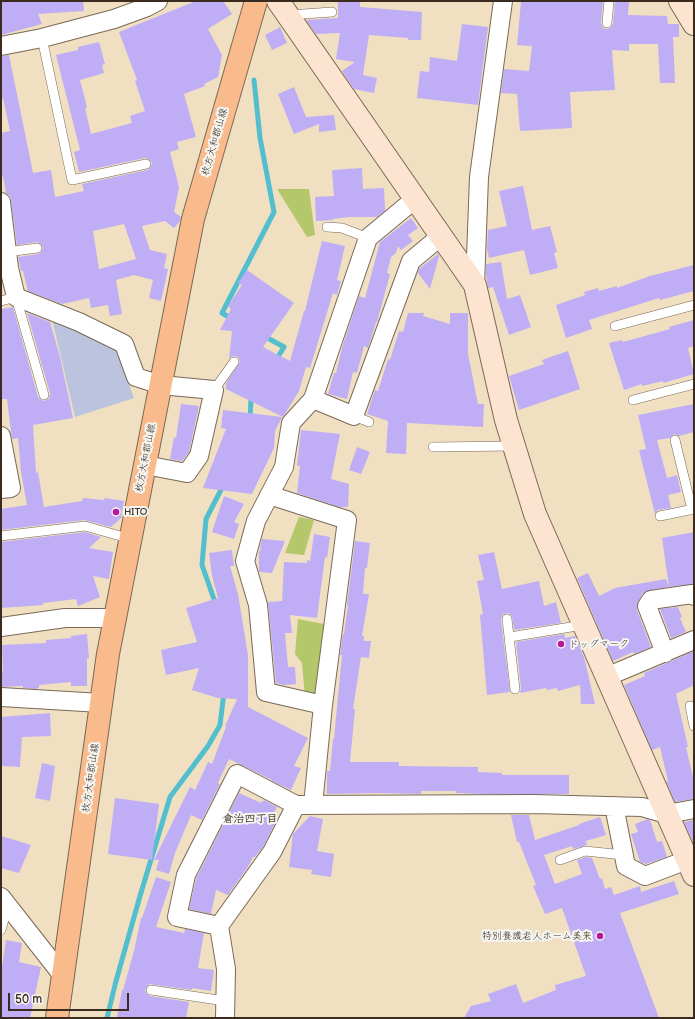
<!DOCTYPE html>
<html>
<head>
<meta charset="utf-8">
<style>
  body { margin:0 }
  #map { position:relative; width:695px; height:1019px; overflow:hidden; background:#f0dfc1; font-family:"Balsamiq Sans",sans-serif }
  canvas { display:block }
  .frame { position:absolute; inset:0; border:2px solid #3b2a1e; pointer-events:none }
  .scale { position:absolute; left:8px; top:993px; width:121px; height:18px; box-sizing:border-box; border:2px solid #3b2a1e; border-top:0; padding-left:5px; font-size:12px; line-height:14px; white-space:nowrap; color:#3b2a1e; -webkit-text-stroke:3px #f6f6f2; paint-order:stroke }
</style>
</head>
<body>
<div id="map">
<canvas width="695" height="1019"></canvas>
<div class="frame"></div>
<div class="scale">50 m</div>
</div>
<script>
const context = document.querySelector('canvas').getContext('2d');
context.lineJoin = 'round';
function fill(path, color) {
  context.fillStyle = color;
  context.fill(path, 'evenodd');
}
function poly(rows) {
  const path = new Path2D();
  for (const r of rows) {
    path.moveTo(r[0], r[1]);
    for (let i = 2; i < r.length; i += 2) path.lineTo(r[i], r[i + 1]);
  }
  return path;
}
function trace(path, color, width, dash) {
  context.strokeStyle = color;
  context.lineWidth = width;
  context.lineCap = dash ? 'butt' : 'round';
  context.setLineDash(dash || []);
  context.stroke(path);
}
function label(font, color, halo, rows, align = 'center') {
  context.font = font + ' "Balsamiq Sans","Klee One",sans-serif';
  context.lineWidth = 4;
  context.setLineDash([]);
  context.textBaseline = 'middle';
  context.strokeStyle = halo;
  context.fillStyle = color;
  for (const [text, x, y, turn = 0] of rows) {
    context.save();
    context.translate(x, y);
    context.rotate((+turn || 0) * Math.PI / 180);
    context.textAlign = isNaN(turn) ? turn : align;
    if (halo) context.strokeText(text, 0, 0);
    context.fillText(text, 0, 0);
    context.restore();
  }
}
fill(poly([
  [52,319,116,349,134,398,75,417]
]), '#bbc3de');
fill(poly([
  [277,189,309,189,315,235,307,237],
  [299,517,314,520,304,555,285,553],
  [298,619,324,624,315,697,305,697,302,663,295,654]
]), '#b5c76b');
trace(poly([
  [232,319,222,313,274,212,260,138,254,80],
  [264,336,284,347,276,360],
  [250,419,251,399,254,396],
  [216,605,202,565,206,519,224,484],
  [107,1018,116,981,140,896,170,797,208,746,220,725,224,692]
]), '#52bece', 5);
fill(poly([
  [1,1,83,1,84,11,38,14,42,24,1,35],
  [196,1,223,1,232,14,208,29,222,55,218,77,204,84,205,86,184,94,196,137,177,142,179,149,170,152,179,187,174,212,181,217,180,221,174,228,165,221,142,226,150,250,167,254,164,268,168,269,161,301,149,298,153,280,134,275,116,280,122,314,110,316,108,305,91,308,89,298,62,304,28,291,23,271,21,271,18,257,38,254,41,252,43,248,41,244,37,242,17,245,11,201,10,196,6,193,3,176,1,177,1,133,10,131,3,98,1,99,1,56,9,55,33,173,51,170,55,197,84,191,82,184,147,170,150,168,152,163,150,160,145,158,79,172,74,152,80,150,56,55,78,50,78,47,99,42,105,64,102,65,104,73,80,80,87,107,85,108,91,134,132,123,130,116,145,111,135,81,137,80,119,32],
  [124,224,136,259,99,269,93,231],
  [338,1,360,1,360,7,422,12,421,40,408,40,408,38,369,35,363,75,377,78,374,93,354,89,342,71,355,62,336,59,340,33,316,34,306,20,338,18],
  [521,1,603,1,601,23,603,28,606,29,610,28,613,24,615,1,629,1,628,15,667,16,668,24,679,24,679,37,673,37,675,83,660,83,658,44,629,44,629,51,612,50,615,90,570,92,572,128,520,131,517,94,501,93,504,69,529,71,532,46,517,45],
  [462,24,488,27,478,105,417,98,420,71,429,72,430,57,457,61],
  [280,27,287,43,272,50,265,35],
  [294,87,306,117,334,115,336,130,319,132,319,124,294,134,278,94],
  [362,168,363,189,384,188,385,211,377,217,349,217,333,219,333,220,316,221,315,197,334,196,332,170],
  [523,186,532,230,550,226,557,252,554,253,558,268,530,275,524,250,489,258,487,248,488,230,507,226,499,191],
  [411,218,418,228,408,235,413,241,401,250,398,246,396,253,391,257,387,273,390,274,377,322,376,322,368,348,364,346,357,373,353,372,347,399,328,394,334,373,336,373,342,348,359,296,365,298,380,242],
  [322,241,345,246,337,280,341,281,337,295,333,293,310,368,306,367,299,391,283,417,226,389,226,383,240,362,238,357,235,356,231,357,229,359,232,331,220,330,231,309,228,306,242,285,238,283,247,270,294,303,263,347,290,361,304,311,305,311],
  [438,254,439,256,430,289,418,273,419,269],
  [501,262,507,299,520,295,531,327,509,335,493,287,488,288,486,274,486,264],
  [694,265,694,291,660,300,659,298,589,320,592,329,566,338,556,305,585,295,584,292,598,288,599,291,617,286,617,288,650,276],
  [13,307,38,397,43,401,49,399,50,393,27,313,50,322,60,357,73,418,33,425,36,473,38,472,44,507,82,501,83,498,104,500,105,498,124,501,121,518,111,527,84,520,1,530,1,509,27,505,21,472,18,438,12,439,7,399,1,399,1,309],
  [408,313,424,313,423,316,450,324,450,313,468,313,468,354,478,404,484,404,483,427,407,423,406,454,386,453,388,421,367,414,375,390,378,391,388,359,390,360,399,331,403,332],
  [694,320,694,346,688,348,694,374,663,383,663,381,642,386,642,384,624,390,609,343,622,340,623,342,670,329,669,327],
  [568,351,580,389,519,410,509,376,544,364,542,360],
  [181,404,199,406,189,452,182,461,170,459,174,437,176,438],
  [694,404,694,432,679,436,674,434,670,438,657,440,667,478,677,475,681,492,668,495,671,508,658,510,655,514,639,450,646,449,638,415],
  [223,410,282,417,275,431,274,448,252,494,203,488,226,429,221,428],
  [301,430,340,434,331,479,349,484,348,507,339,507,297,493,300,466,297,466],
  [357,447,370,452,361,474,349,470],
  [224,496,244,504,234,522,239,524,234,539,212,532],
  [85,532,101,537,89,548,113,552,109,579,93,576,100,597,78,606,76,599,43,603,43,605,1,608,1,542],
  [694,532,694,584,669,587,662,538],
  [314,534,330,537,327,558,325,557,317,618,290,615,292,633,285,633,288,667,295,667,296,684,283,685,276,683,268,602,282,601,284,562,307,563,307,560,310,561],
  [262,539,285,541,272,573,259,572,259,553,261,548,260,548],
  [355,541,370,543,367,568,365,568,363,594,369,594,362,636,364,636,364,641,371,641,369,658,361,657,353,709,355,709,350,762,399,762,399,766,478,767,478,772,502,773,502,775,569,775,569,794,484,794,456,793,456,791,421,791,421,794,379,793,327,794,327,771,330,771,333,739,334,739,342,655,340,655,343,634,344,634,348,605,347,605],
  [232,550,234,566,230,566,238,594,248,655,248,707,308,738,294,766,301,768,291,790,272,781,272,780,229,759,218,783,220,784,202,820,191,815,175,853,169,874,156,870,159,860,154,860,190,787,195,790,208,762,212,764,226,727,225,726,237,699,218,698,192,690,199,668,166,675,161,650,197,642,186,608,218,598,212,575,209,553],
  [494,552,502,589,539,581,544,606,556,602,561,623,514,630,512,616,509,613,503,614,501,620,510,692,487,695,480,615,483,614,477,581,484,580,478,555],
  [588,573,599,596,615,588,666,579,669,587,646,591,642,594,637,604,637,610,651,647,634,654,633,652,613,661,577,578],
  [678,607,682,617,680,618,686,632,671,638,660,609],
  [87,634,89,658,87,658,87,686,71,686,71,682,39,685,39,688,35,689,23,688,23,686,1,687,1,671,3,671,2,645,46,643,46,640,71,638,71,636],
  [564,634,565,638,575,636,584,657,595,704,581,704,580,685,558,691,557,688,547,690,546,688,520,693,521,688,516,642],
  [694,651,694,685,676,694,688,747,686,747,694,782,694,799,675,802,666,781,668,781,660,747,652,750,624,685,645,676,644,673],
  [50,713,51,736,22,737,20,767,1,766,1,717],
  [42,763,55,766,50,801,35,798],
  [239,793,261,803,261,801,263,802,264,800,277,807,272,817,277,819,263,847,255,857,253,857,248,867,228,895,216,890,211,914,189,909,196,879],
  [115,798,159,804,152,860,108,854],
  [511,815,529,815,535,840,579,825,579,824,600,817,606,835,586,841,587,845,573,849,572,846,544,855,555,884,582,874,577,860,586,857,592,858,600,879,602,878,605,889,611,887,614,895,640,886,641,892,674,881,679,894,620,913,659,1018,464,1018,471,1006,491,1001,488,994,516,984,523,1003,556,990,555,985,586,976,562,908,545,914,533,886,536,885,519,842,517,842],
  [310,816,323,819,317,851,334,854,331,877,311,874,312,870,289,867,293,834],
  [648,819,650,820,657,842,662,841,667,857,646,864,640,862,631,834,638,832,635,824],
  [694,820,694,844,684,822],
  [1,836,31,845,19,873,1,868],
  [156,877,171,882,156,927,184,933,185,929,204,933,198,968,214,970,211,991,192,988,192,990,149,984,145,990,146,993,150,996,189,1002,186,1018,125,1018,117,1017,122,990,123,990,134,951,141,918,142,918],
  [6,940,22,943,19,962,41,967,30,1018,1,1018,1,966,2,967]
]), '#bfaef6');
const lane = poly([
  [289,15,332,12],
  [607,23,609,1],
  [42,38,72,180,146,164],
  [327,227,342,228,368,238],
  [7,252,37,248],
  [1,301,16,297,44,395],
  [615,326,694,305],
  [214,390,234,362],
  [633,400,694,384],
  [354,416,369,422],
  [675,440,692,510],
  [433,447,514,446],
  [660,516,694,509],
  [1,536,85,526,131,539],
  [507,619,515,689],
  [510,637,583,625],
  [690,706,694,726],
  [560,860,585,851,624,855],
  [1,930,8,905],
  [151,990,225,1001]
]);
const street = poly([
  [1,46,42,38,114,19,147,7,158,1],
  [1,202,9,268,16,297,79,322,124,344,136,377,161,385,214,390,199,456,187,473,145,465],
  [475,285,479,177,503,1],
  [313,399,354,416,411,261,441,236],
  [1,436,11,488,1,489],
  [269,495,347,520,323,705],
  [1,627,65,618,115,618],
  [665,653,647,606,651,600,692,594,694,596],
  [606,677,694,640],
  [1,697,101,703],
  [313,805,323,705,266,692,258,605,245,561,256,521,284,467,291,423,313,399,368,238,415,199],
  [614,806,626,866,645,876,687,860],
  [1,897,63,976],
  [219,926,177,917,186,875,237,774,296,805],
  [225,1018,226,969,219,926,272,852,296,805,535,804,642,807,667,814,694,809]
]);
const secondary = poly([
  [278,1,475,285,506,420,535,514,694,875],
  [680,1,694,24]
]);
const primary = poly([
  [57,1018,108,654,193,219,256,1]
]);
trace(lane, '#7a6957', 10);
trace(street, '#7a6957', 20);
trace(secondary, '#7a6957', 24);
trace(primary, '#7a6957', 24);
trace(lane, '#fff', 9);
trace(street, '#fff', 18);
trace(secondary, '#fde4d1', 22);
trace(primary, '#fabb8c', 22);
for (const [x, y, r, color] of [
  [116,512,4,"#b5179e"],
  [561,644,4,"#b5179e"],
  [600,936,4,"#b5179e"]
]) {
  const dot = new Path2D();
  dot.arc(x, y, r, 0, 2 * Math.PI);
  context.fillStyle = color;
  context.fill(dot);
  trace(dot, '#f6f6f2', 1.5);
}
label('10px', '#3b2a1e', '#f6f6f2', [
  ["枚方大和郡山線",215,142,-74],
  ["枚方大和郡山線",146,458,-79],
  ["枚方大和郡山線",91,778,-82]
]);
label('10px', '#3b2a1e', '#f6f6f2', [
  ["HITO",124,512],
  ["ドッグマーク",569,644],
  ["特別養護老人ホーム美来",592,936,"right"]
], 'left');
label('bold 11px', '#3b2a1e', '#f6f6f2', [
  ["倉治四丁目",250,819]
]);
</script>
</body>
</html>
